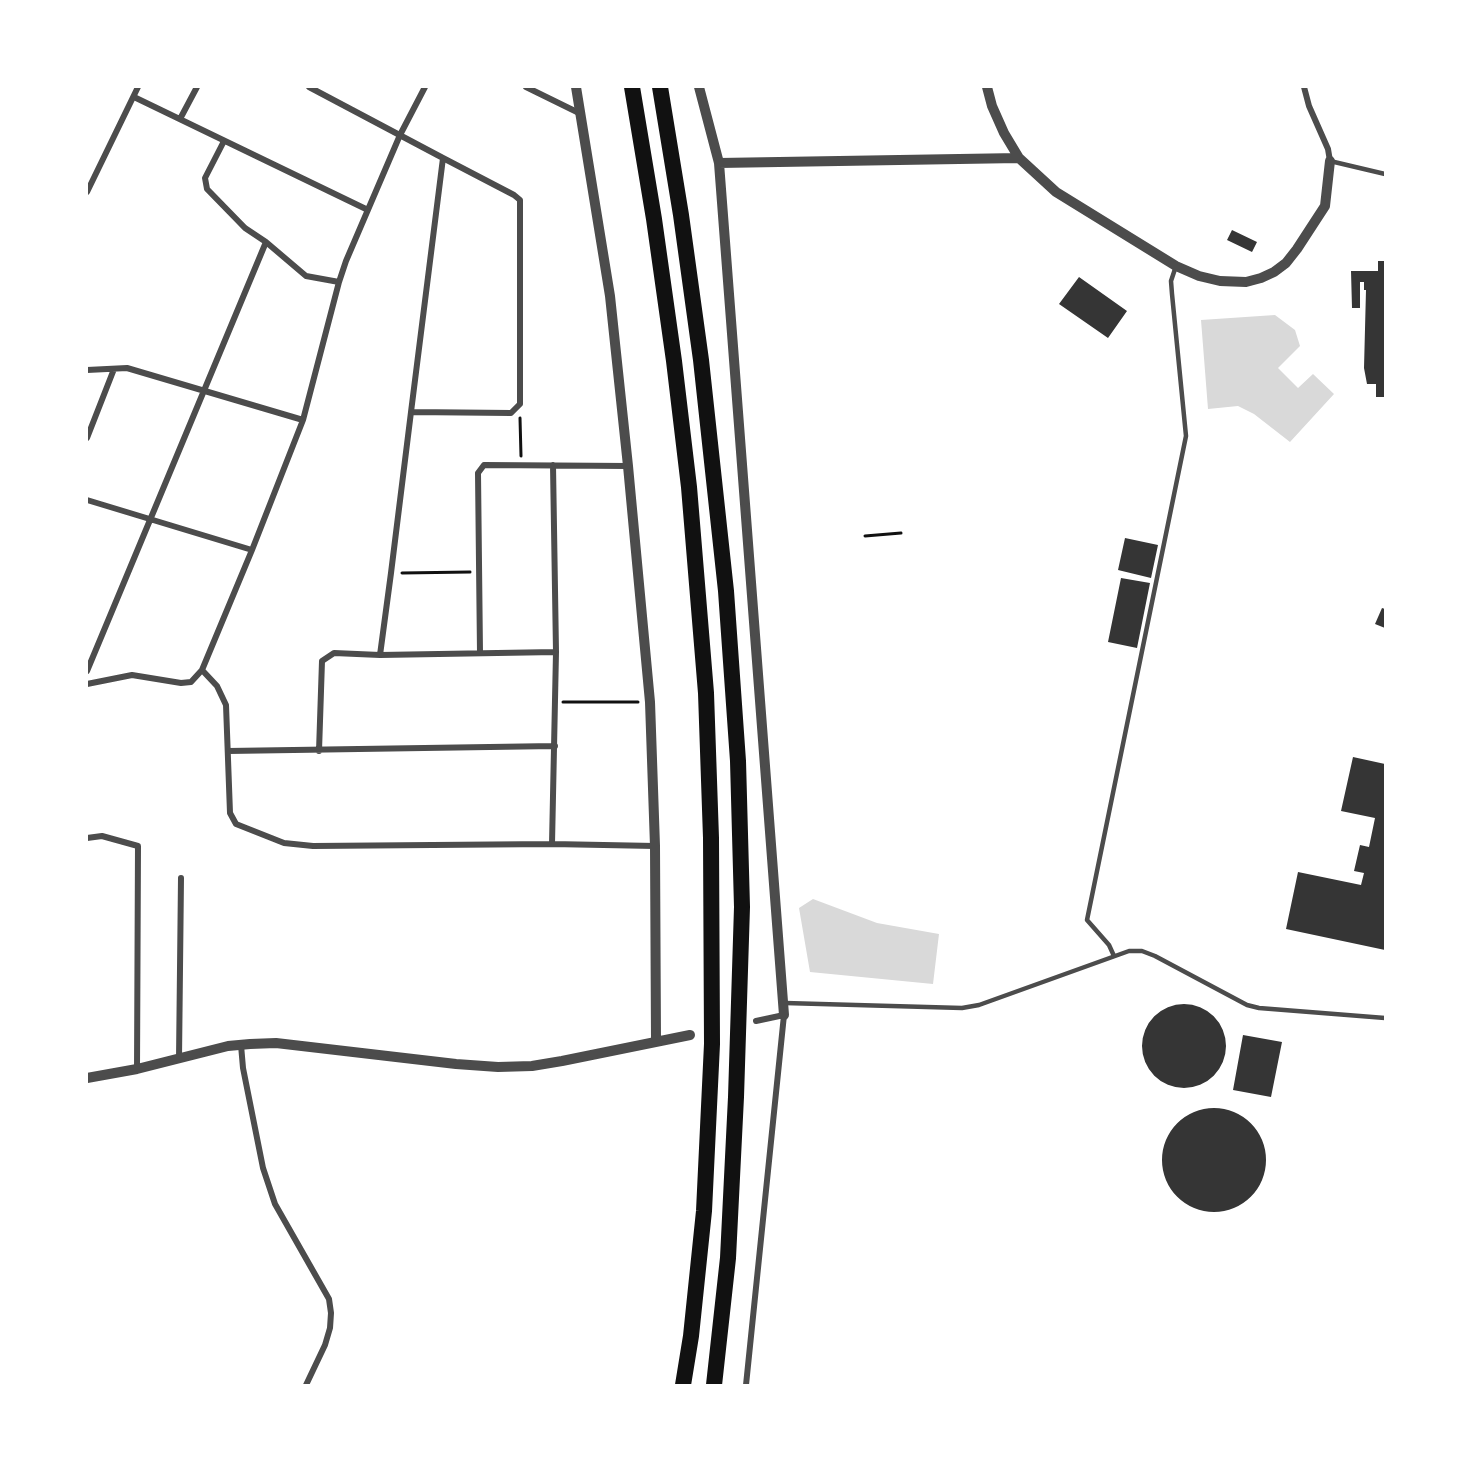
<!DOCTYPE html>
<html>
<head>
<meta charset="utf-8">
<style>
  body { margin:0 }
  #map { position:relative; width:1472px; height:1472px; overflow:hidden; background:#fff; font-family:Quicksand,sans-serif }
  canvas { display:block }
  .frame { position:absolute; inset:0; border:88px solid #fff; pointer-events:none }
</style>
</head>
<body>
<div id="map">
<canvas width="1472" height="1472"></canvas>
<div class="frame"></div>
</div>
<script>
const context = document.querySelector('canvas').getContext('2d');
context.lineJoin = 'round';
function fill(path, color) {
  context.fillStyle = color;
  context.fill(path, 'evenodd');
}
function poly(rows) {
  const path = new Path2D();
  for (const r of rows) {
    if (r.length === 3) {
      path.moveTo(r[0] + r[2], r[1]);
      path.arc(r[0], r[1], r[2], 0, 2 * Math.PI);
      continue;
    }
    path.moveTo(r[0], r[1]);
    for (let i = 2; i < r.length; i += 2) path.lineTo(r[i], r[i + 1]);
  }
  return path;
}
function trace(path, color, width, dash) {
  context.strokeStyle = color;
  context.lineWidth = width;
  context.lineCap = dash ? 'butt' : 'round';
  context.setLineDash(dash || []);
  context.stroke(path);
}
fill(poly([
  [1275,315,1295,330,1300,346,1278,368,1298,388,1313,374,1334,394,1290,442,1254,414,1238,406,1208,409,1201,320],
  [813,899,877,923,939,934,933,984,810,972,799,908]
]), '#d9d9d9');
fill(poly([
  [1232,230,1257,242,1252,252,1227,240],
  [1378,261,1385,261,1385,397,1376,397,1376,384,1367,384,1364,368,1366,290,1364,290,1364,282,1360,282,1360,308,1352,308,1351,271,1378,271],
  [1079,277,1127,311,1108,338,1059,304],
  [1125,538,1158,545,1151,578,1118,570],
  [1121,578,1150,583,1137,648,1108,642],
  [1382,608,1385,609,1385,628,1375,624],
  [1353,757,1385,764,1385,950,1286,929,1298,872,1361,885,1364,873,1354,871,1360,845,1369,847,1375,818,1341,811],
  [1184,1046,42],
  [1243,1035,1282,1042,1271,1097,1233,1090],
  [1214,1160,52]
]), '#353535');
trace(poly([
  [520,418,521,456],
  [865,536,901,533],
  [402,573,470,572],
  [563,702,638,702]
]), '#111', 3);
trace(poly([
  [1330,161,1385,174],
  [1114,956,1109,945,1087,920,1186,436,1172,294,1171,281,1176,266],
  [785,1003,962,1008,979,1005,1129,951,1142,951,1155,956,1247,1005,1259,1008,1385,1018]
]), '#4c4c4c', 4.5);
trace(poly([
  [309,87,443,158],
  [526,87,581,114],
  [1304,87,1309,106,1328,149,1330,161],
  [134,97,368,210],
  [180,119,197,87],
  [224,141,205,178,207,189,245,228,266,242],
  [87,192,138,87],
  [339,282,346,261,400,135,425,87],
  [87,370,127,368,303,420],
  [87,438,114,369],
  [87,500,252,550],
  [480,653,478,473,484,465,628,466],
  [380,655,391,573,411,412,443,158,514,195,520,200,520,404,511,413,411,412],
  [202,670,217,686,226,705,230,813,236,824,284,843,313,846,552,844,655,846],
  [87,671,266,242,306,276,339,282,303,420,252,550,202,670,191,682,181,683,132,675,87,684],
  [228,751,555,746],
  [319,751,322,661,334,653,380,655,556,652],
  [87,838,102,836,138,846,137,1069],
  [552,844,556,652,553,465],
  [241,1045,243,1068,263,1168,275,1204,329,1299,331,1313,330,1328,325,1345,306,1385],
  [179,1059,181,878],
  [746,1385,784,1015,756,1021]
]), '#4c4c4c', 6);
trace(poly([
  [576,87,610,296,628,466,650,702,655,846,656,1041],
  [699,87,719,163,784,1015],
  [987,87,992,106,1004,133,1019,158],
  [719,163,1019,158,1056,192,1176,266,1199,276,1220,281,1246,282,1261,278,1274,272,1286,263,1297,249,1325,206,1330,161],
  [87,1078,137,1069,228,1046,250,1044,276,1043,456,1064,498,1067,532,1066,562,1061,690,1035]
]), '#4c4c4c', 10);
trace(poly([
  [632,87,654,219,674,361,689,487,706,693,711,838,712,1044,704,1211,691,1336,683,1385],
  [660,87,681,215,701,360,726,591,738,761,742,907,736,1097,728,1258,714,1385]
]), '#111', 16);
</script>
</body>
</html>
